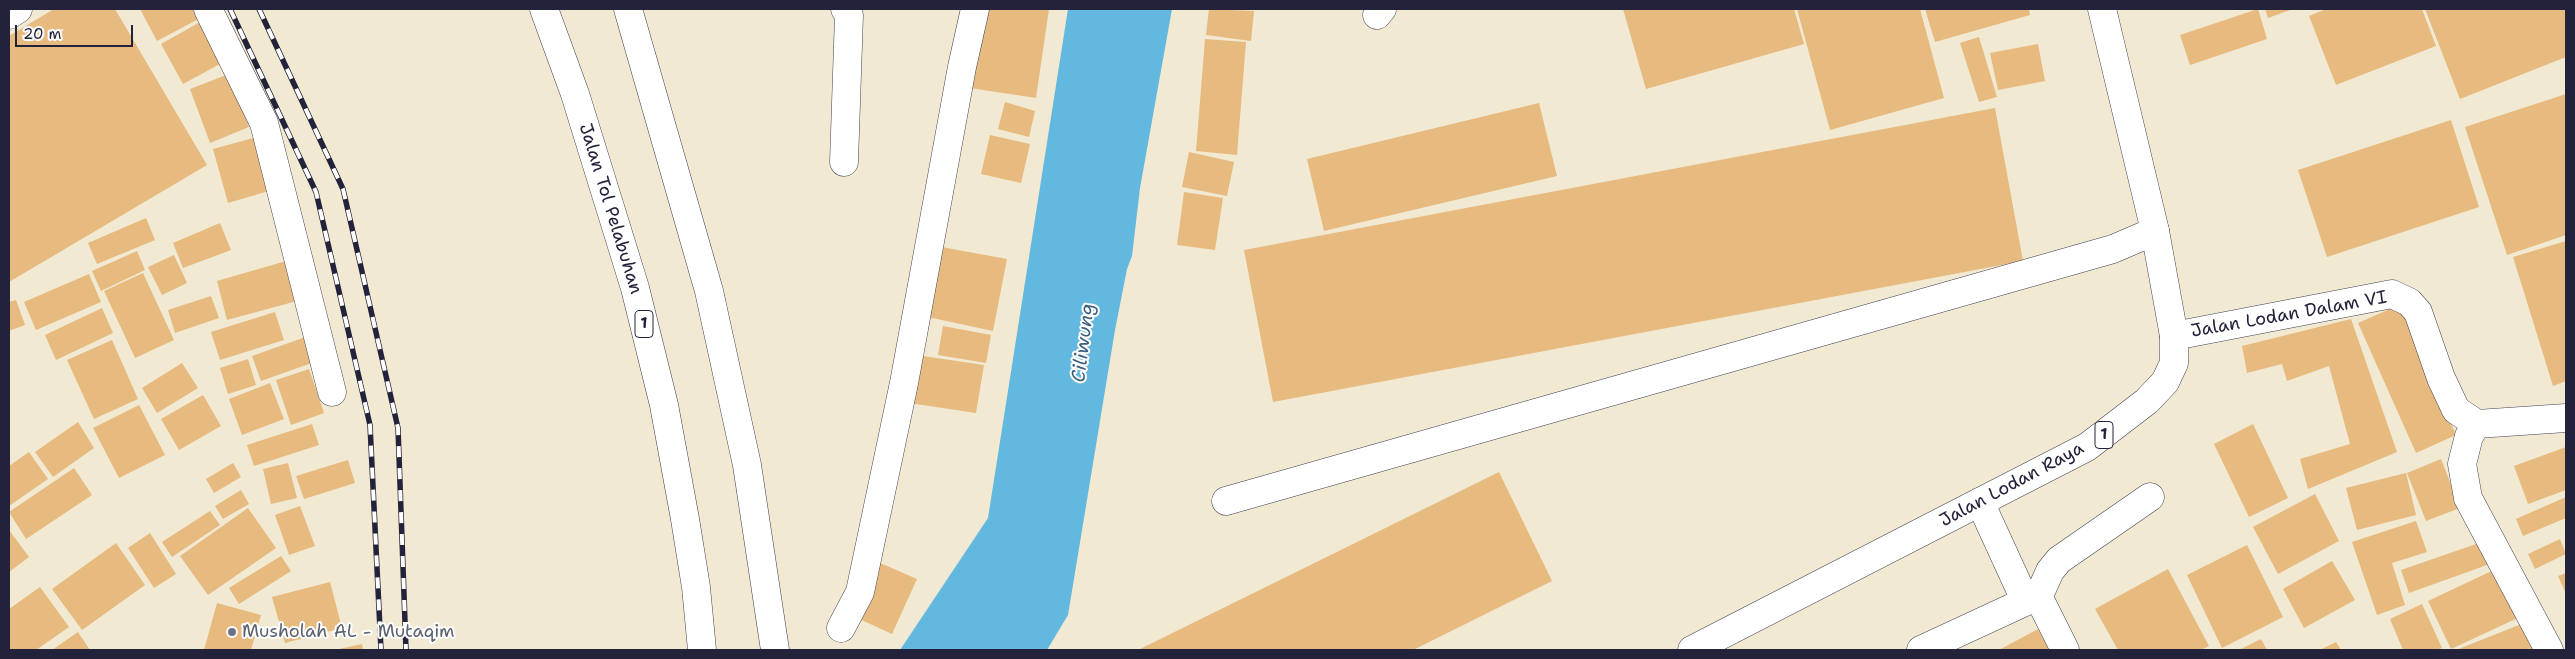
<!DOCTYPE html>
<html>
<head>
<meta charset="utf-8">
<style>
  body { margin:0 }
  #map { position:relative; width:2575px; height:659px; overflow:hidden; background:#f1e9d1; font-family:"Shantell Sans",sans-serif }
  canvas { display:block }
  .frame { position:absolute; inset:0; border:10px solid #22223b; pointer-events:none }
  .scale { position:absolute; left:15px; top:25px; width:118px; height:22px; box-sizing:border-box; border:2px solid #22223b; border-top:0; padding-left:6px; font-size:15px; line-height:18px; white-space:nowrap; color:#22223b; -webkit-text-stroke:4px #fff; paint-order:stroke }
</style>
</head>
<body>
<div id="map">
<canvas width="2575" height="659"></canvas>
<div class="frame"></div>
<div class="scale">20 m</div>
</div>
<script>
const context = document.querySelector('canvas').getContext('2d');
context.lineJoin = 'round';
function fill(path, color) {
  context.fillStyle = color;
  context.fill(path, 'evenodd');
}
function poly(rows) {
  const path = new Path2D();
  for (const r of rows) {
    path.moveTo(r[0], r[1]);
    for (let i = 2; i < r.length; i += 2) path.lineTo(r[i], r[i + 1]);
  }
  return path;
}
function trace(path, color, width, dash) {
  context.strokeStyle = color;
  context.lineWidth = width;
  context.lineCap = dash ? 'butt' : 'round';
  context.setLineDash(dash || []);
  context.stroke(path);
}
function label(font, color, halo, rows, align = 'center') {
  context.font = font + ' "Shantell Sans",sans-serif';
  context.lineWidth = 4;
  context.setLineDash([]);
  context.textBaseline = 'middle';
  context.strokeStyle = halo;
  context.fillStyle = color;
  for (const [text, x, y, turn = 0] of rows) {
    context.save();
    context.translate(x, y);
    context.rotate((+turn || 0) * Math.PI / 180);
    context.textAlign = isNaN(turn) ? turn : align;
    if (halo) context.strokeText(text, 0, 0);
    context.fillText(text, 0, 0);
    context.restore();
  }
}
fill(poly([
  [1068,9,1172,9,1140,188,1132,256,1127,269,1115,330,1068,615,1047,650,900,650,988,518]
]), '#63b8df');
fill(poly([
  [54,9,115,9,207,165,9,282,9,36],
  [140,9,206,9,208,14,157,41],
  [983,9,1049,9,1036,98,970,88],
  [1209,9,1254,11,1251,41,1206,35],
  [1623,9,1794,9,1804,44,1646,89],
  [1797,9,1920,9,1944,98,1830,130],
  [1925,9,2029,9,2030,15,1935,42],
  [2258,9,2267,39,2190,65,2180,35],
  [2265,9,2293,9,2268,18],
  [2326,9,2422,9,2436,46,2336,85,2309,16],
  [2425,9,2566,9,2566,57,2460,99],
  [209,17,231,58,183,84,161,44],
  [1979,37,1997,97,1979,102,1960,43],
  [1205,39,1246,42,1237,155,1196,151],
  [2038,44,2045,81,1998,90,1990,53],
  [229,74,249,127,210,143,190,89],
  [2566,94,2566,235,2507,255,2465,127],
  [1005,102,1035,111,1029,137,998,129],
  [1539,103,1557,176,1324,231,1307,159],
  [1995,108,2023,261,1273,402,1244,250],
  [2451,120,2479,207,2327,257,2298,170],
  [990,135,1030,144,1021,183,981,174],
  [257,137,272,190,228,203,213,149],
  [1189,152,1234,162,1227,196,1182,187],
  [1184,192,1223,198,1215,250,1177,245],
  [146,218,155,240,97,264,88,243],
  [220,223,231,250,183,268,173,243],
  [2566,241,2566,381,2553,386,2513,257],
  [936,246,1007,259,993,331,923,316],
  [137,251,145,270,101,291,92,271],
  [174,255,187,283,162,295,148,267],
  [286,261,297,301,227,320,217,281],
  [143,273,174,340,135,358,104,291],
  [89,274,101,302,36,330,24,302],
  [211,296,219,318,175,333,168,310],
  [16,300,25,325,9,331,9,302],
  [2399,305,2456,435,2416,453,2358,323],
  [102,308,113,333,56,360,45,335],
  [275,312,284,340,220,360,211,332],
  [2351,319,2397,452,2308,489,2300,459,2350,444,2329,366,2287,381,2282,364,2247,373,2242,346],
  [943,326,991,335,986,363,938,355],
  [314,334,323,359,261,381,252,356],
  [112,340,138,399,94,419,67,360],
  [916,355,984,365,976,413,909,403],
  [248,359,256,385,228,394,220,368],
  [182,363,198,388,157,413,142,388],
  [309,369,324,413,291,425,276,380],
  [270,383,284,419,242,435,229,399],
  [203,395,221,426,179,450,161,419],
  [139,405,165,455,119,478,93,428],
  [78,422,94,448,53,477,35,452],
  [312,424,319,445,254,466,247,445],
  [2253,424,2288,498,2249,517,2214,444],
  [2566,447,2566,490,2528,504,2514,466],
  [29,452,48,479,9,506,9,466],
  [2441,459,2460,508,2426,521,2407,473],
  [348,460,355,483,304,499,296,476],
  [233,463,241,477,214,493,206,479],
  [288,463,297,498,271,504,263,469],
  [74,468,92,495,26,539,9,512],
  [1499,472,1552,581,1413,650,1138,650],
  [2406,473,2416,515,2357,530,2346,488],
  [241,490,249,504,223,519,215,506],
  [2315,494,2339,541,2278,574,2253,527],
  [2566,497,2566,518,2523,536,2516,519],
  [300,506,315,546,289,555,275,515],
  [248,508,276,548,208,595,180,556],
  [210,511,220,525,172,557,162,542],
  [2416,521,2427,552,2392,563,2405,605,2377,615,2352,542],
  [9,530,29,557,9,572],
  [150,533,176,574,154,588,128,548],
  [2560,539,2566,554,2535,569,2528,554],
  [116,543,145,585,82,630,52,589],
  [2479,543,2487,565,2409,593,2401,570],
  [2247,545,2283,617,2222,648,2187,575],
  [281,556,291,571,239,604,229,588],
  [2332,561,2355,600,2304,628,2283,589],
  [878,562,917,579,892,634,853,616],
  [2500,567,2522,616,2451,649,2428,601],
  [2168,569,2209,646,2201,650,2118,650,2095,609],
  [2566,573,2566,594,2558,576],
  [330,582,342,628,285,643,272,597],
  [40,587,69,627,36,650,9,650,9,609],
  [217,603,261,615,251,650,204,650],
  [2422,604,2442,648,2436,650,2403,650,2390,619],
  [2529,621,2541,650,2456,650],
  [2038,629,2049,650,1999,650],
  [78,632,90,650,52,650],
  [2261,639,2267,650,2239,650],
  [2336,642,2341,650,2320,650],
  [362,644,363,650,339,650,339,649]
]), '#e7ba7f');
const minor = poly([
  [208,9,264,123,332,392],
  [9,15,18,9],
  [1377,15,1382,9],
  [844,162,849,15,845,9],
  [2174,336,2392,294,2409,302,2418,312,2441,378,2456,410,2477,424,2566,418],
  [2477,424,2469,436,2462,464,2468,498,2549,650],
  [1226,501,2113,249,2155,231],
  [1980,502,2025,600],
  [2037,600,2050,571,2059,560,2150,497],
  [841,628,860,592,904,383,962,67,975,9],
  [1921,650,2031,599,2037,600,2042,604,2065,650]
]);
const highway = poly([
  [544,9,575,94,635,288,664,405,685,519,696,587,702,650],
  [628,9,709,291,747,465,775,650],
  [1692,650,2087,447,2147,401,2165,382,2174,363,2174,336,2155,231,2102,9]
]);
trace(minor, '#414052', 29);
trace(highway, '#414052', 29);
trace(minor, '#fff', 28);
trace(highway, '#fff', 28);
const rail = poly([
  [230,9,316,192,370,425,381,650],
  [259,9,343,189,398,428,406,650]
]);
trace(rail, '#22223b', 5.5);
trace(rail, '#fff', 4, [11]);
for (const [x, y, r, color] of [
  [232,632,5,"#6b7280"]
]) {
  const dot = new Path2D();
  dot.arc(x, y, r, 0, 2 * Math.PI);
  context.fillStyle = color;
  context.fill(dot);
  trace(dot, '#fff', 2);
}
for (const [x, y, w] of [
  [644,324,18],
  [2104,435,18]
]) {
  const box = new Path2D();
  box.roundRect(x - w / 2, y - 13.5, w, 27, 4);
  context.fillStyle = '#fff';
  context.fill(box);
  trace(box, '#22223b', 1);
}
label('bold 16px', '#22223b', null, [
  ["1",644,324],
  ["1",2104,435]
]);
label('18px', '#22223b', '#fff', [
  ["Jalan Tol Pelabuhan",610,209,73],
  ["Jalan Lodan Dalam VI",2289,315,-10],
  ["Jalan Lodan Raya",2012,485,-28]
]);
label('18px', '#5b616d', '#fff', [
  ["Musholah AL - Mutaqim",242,632]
], 'left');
label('italic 19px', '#3c5e7d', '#fff', [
  ["Ciliwung",1084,343,-83]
]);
</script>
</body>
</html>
